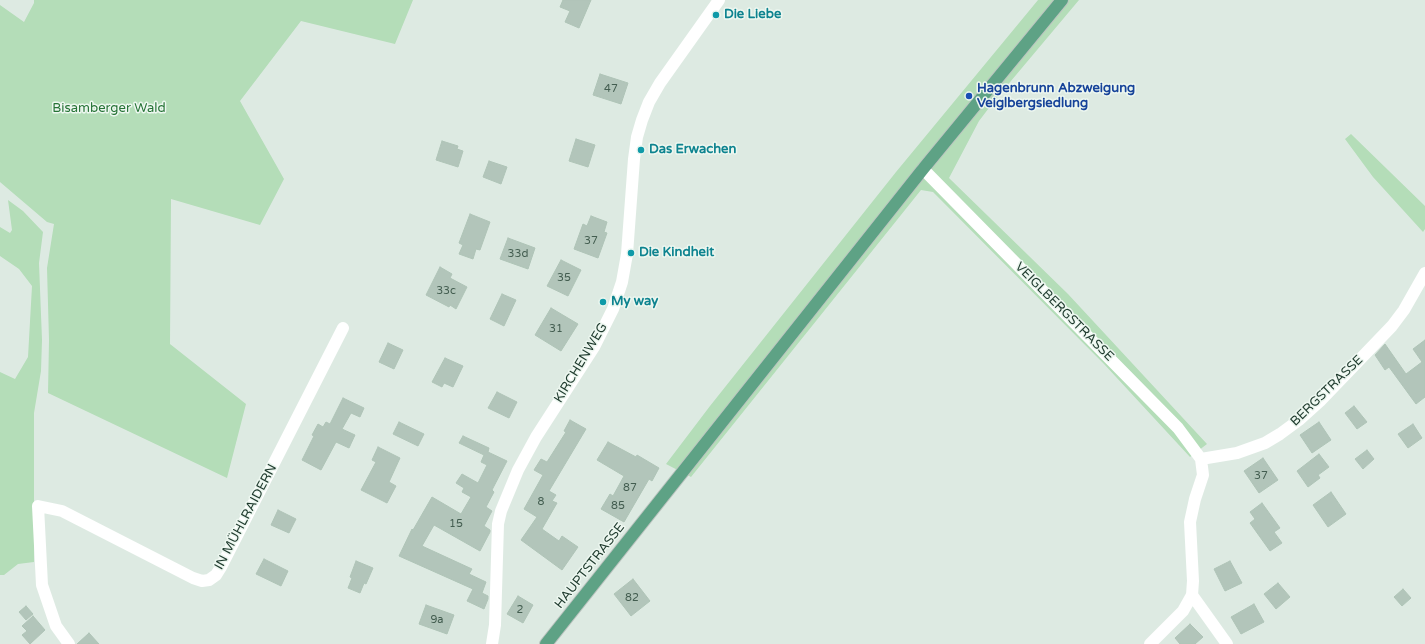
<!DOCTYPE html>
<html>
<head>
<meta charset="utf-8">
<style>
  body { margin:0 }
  canvas { display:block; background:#ddeae2 }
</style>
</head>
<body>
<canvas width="1425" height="644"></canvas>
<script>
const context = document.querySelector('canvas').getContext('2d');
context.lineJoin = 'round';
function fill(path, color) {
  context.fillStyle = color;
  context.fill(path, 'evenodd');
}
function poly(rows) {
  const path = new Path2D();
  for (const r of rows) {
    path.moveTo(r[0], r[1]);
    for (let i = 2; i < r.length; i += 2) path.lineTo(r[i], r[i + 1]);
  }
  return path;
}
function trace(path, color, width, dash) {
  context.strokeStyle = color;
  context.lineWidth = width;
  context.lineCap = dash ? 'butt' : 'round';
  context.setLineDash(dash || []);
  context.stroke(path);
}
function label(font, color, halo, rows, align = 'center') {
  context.font = font + ' "Varela Round",sans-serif';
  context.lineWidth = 3;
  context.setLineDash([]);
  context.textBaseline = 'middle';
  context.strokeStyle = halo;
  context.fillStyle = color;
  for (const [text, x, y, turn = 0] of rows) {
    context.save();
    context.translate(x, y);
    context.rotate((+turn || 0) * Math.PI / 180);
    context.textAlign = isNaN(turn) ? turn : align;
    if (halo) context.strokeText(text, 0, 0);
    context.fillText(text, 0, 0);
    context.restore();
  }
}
fill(poly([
  [34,0,413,0,395,44,301,21,240,101,284,179,260,225,171,199,170,344,246,404,227,478,48,393,49,340,47,268,54,224,47,222,0,182,0,5,24,22,34,3],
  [1038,0,1079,0,995,100,979,121,949,178,1068,294,1207,444,1190,457,1104,364,933,192,921,190,691,477,666,464,710,406,896,172],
  [1351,134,1425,206,1425,229,1423,232,1373,177,1345,139],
  [8,200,23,211,43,232,39,263,42,340,41,371,34,413,34,562,18,564,4,575,0,575,0,372,15,379,28,357,32,286,19,269,0,256,0,227,10,233,12,230]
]), '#b4ddb8');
const building = poly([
  [563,0,591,0,579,28,565,22,570,11,560,7,563,0],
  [600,74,628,83,621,104,593,95,600,74],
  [576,139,595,145,588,167,569,161,576,139],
  [442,141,458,146,457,149,463,151,458,167,436,160,442,141],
  [489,161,507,167,501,184,483,177,489,161],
  [470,214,490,222,480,250,476,249,473,259,459,254,463,245,459,243,470,214],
  [591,216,607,222,604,232,607,233,598,258,574,249,583,224,587,226,591,216],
  [508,238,535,248,528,269,500,259,508,238],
  [561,260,581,270,568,296,547,286,561,260],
  [440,267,452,274,450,278,467,287,456,309,450,305,449,307,426,295,440,267],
  [502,294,516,300,504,326,490,319,502,294],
  [551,308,578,324,561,351,535,335,551,308],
  [1425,340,1425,397,1416,404,1389,367,1385,370,1375,355,1385,344,1406,374,1422,362,1413,349,1425,340],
  [388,343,403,350,394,369,379,362,388,343],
  [445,358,463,366,453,387,444,383,442,387,432,382,445,358],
  [497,392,517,402,509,418,488,408,497,392],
  [343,398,364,408,360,417,351,413,342,429,355,435,349,448,336,442,321,470,302,460,314,436,312,435,318,424,323,427,326,422,330,424,343,398],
  [1354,406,1367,422,1357,429,1345,413,1354,406],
  [570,420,586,429,549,491,556,495,552,501,557,503,542,529,559,541,562,536,578,547,562,570,521,540,537,517,524,509,543,475,534,470,541,459,547,462,566,432,564,431,570,420],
  [399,422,424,434,418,446,393,434,399,422],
  [1319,422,1331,440,1312,453,1300,435,1319,422],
  [1413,424,1422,438,1408,448,1398,434,1413,424],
  [463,436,489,448,488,452,507,461,492,490,494,492,486,507,492,511,484,526,490,530,490,532,480,551,434,525,422,546,472,569,469,574,486,582,482,593,488,596,488,599,484,609,467,601,473,589,399,556,412,529,413,530,432,497,461,514,471,497,462,492,464,488,456,483,462,474,478,483,487,465,481,462,484,455,459,443,463,436],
  [608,442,636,457,637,455,659,468,652,481,649,479,624,522,601,509,610,494,613,496,624,476,597,460,608,442],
  [378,447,400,458,389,482,396,486,387,503,361,490,376,462,372,460,378,447],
  [1367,450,1374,459,1363,469,1355,459,1367,450],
  [1319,454,1329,467,1318,475,1320,478,1308,487,1297,471,1319,454],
  [1263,458,1278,480,1259,493,1244,471,1263,458],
  [1331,492,1346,514,1328,527,1313,505,1331,492],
  [1262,503,1280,528,1274,532,1282,543,1270,551,1250,523,1255,519,1250,512,1262,503],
  [278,510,296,519,289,533,271,525,278,510],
  [264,559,288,571,281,586,256,574,264,559],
  [356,561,373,568,366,584,364,583,360,593,348,588,352,578,350,577,356,561],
  [1230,561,1242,583,1225,591,1214,569,1230,561],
  [633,579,650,601,631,616,614,594,633,579],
  [1278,583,1290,597,1276,609,1264,594,1278,583],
  [1403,589,1411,598,1402,606,1394,597,1403,589],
  [518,596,533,605,523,623,507,614,518,596],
  [1254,604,1264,622,1241,634,1231,617,1254,604],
  [426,605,454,615,447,634,419,624,426,605],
  [26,606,33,614,26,620,19,612,26,606],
  [33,616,45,630,30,644,22,635,27,631,22,626,33,616],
  [1190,624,1203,637,1195,644,1180,644,1175,638,1190,624],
  [89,633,99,644,77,644,89,633]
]);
fill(building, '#b2c5ba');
trace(building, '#afc4b7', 1);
const major = poly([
  [546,644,923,169,1062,0]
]);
trace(major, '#bcc4c0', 14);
trace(poly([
  [923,169,1178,428,1201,459],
  [1201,459,1237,453,1265,443,1280,434,1299,420,1320,401,1392,326,1404,310,1425,273],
  [1201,459,1203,475,1195,499,1190,522,1193,581,1192,595,1227,644],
  [69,644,56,626,42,585,38,506,62,511,193,578,202,581,209,580,216,575,221,567,343,328],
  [492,644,495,625,498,524,501,511,518,470,536,437,594,347,613,309,622,282,627,254,634,159,637,137,642,120,649,102,660,83,719,0],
  [1150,644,1183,611,1192,595]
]), '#fff', 12);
trace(major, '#5ea285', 12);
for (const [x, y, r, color] of [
  [716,15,4,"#0f9aa8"],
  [969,96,4,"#1a4fb4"],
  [641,150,4,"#0f9aa8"],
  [631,253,4,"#0f9aa8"],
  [603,302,4,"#0f9aa8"]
]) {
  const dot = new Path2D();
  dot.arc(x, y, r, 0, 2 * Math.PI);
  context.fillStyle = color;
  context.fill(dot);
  trace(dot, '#edf7f0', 1.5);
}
label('11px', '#435d50', null, [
  ["47",611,89],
  ["37",591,241],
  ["33d",518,254],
  ["35",564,278],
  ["33c",446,291],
  ["31",556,329],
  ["37",1261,476],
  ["87",630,488],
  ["8",541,502],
  ["85",618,506],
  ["15",456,524],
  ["82",632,598],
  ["2",520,610],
  ["9a",437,620]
]);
label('bold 13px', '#0d838f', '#edf7f0', [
  ["Die Liebe",724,15],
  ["Das Erwachen",649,150],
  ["Die Kindheit",639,253],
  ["My way",611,302]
], 'left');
label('bold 13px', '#164399', '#edf7f0', [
  ["Hagenbrunn Abzweigung",977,89],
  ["Veiglbergsiedlung",977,104]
], 'left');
label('13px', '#267336', '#edf7f0', [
  ["Bisamberger Wald",109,109]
]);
label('13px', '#1e3a2d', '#edf7f0', [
  ["VEIGLBERGSTRASSE",1064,312,45],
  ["KIRCHENWEG",581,363,-59],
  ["BERGSTRASSE",1327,391,-44],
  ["IN MÜHLRAIDERN",246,517,-62],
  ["HAUPTSTRASSE",590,566,-52]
]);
</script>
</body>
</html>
